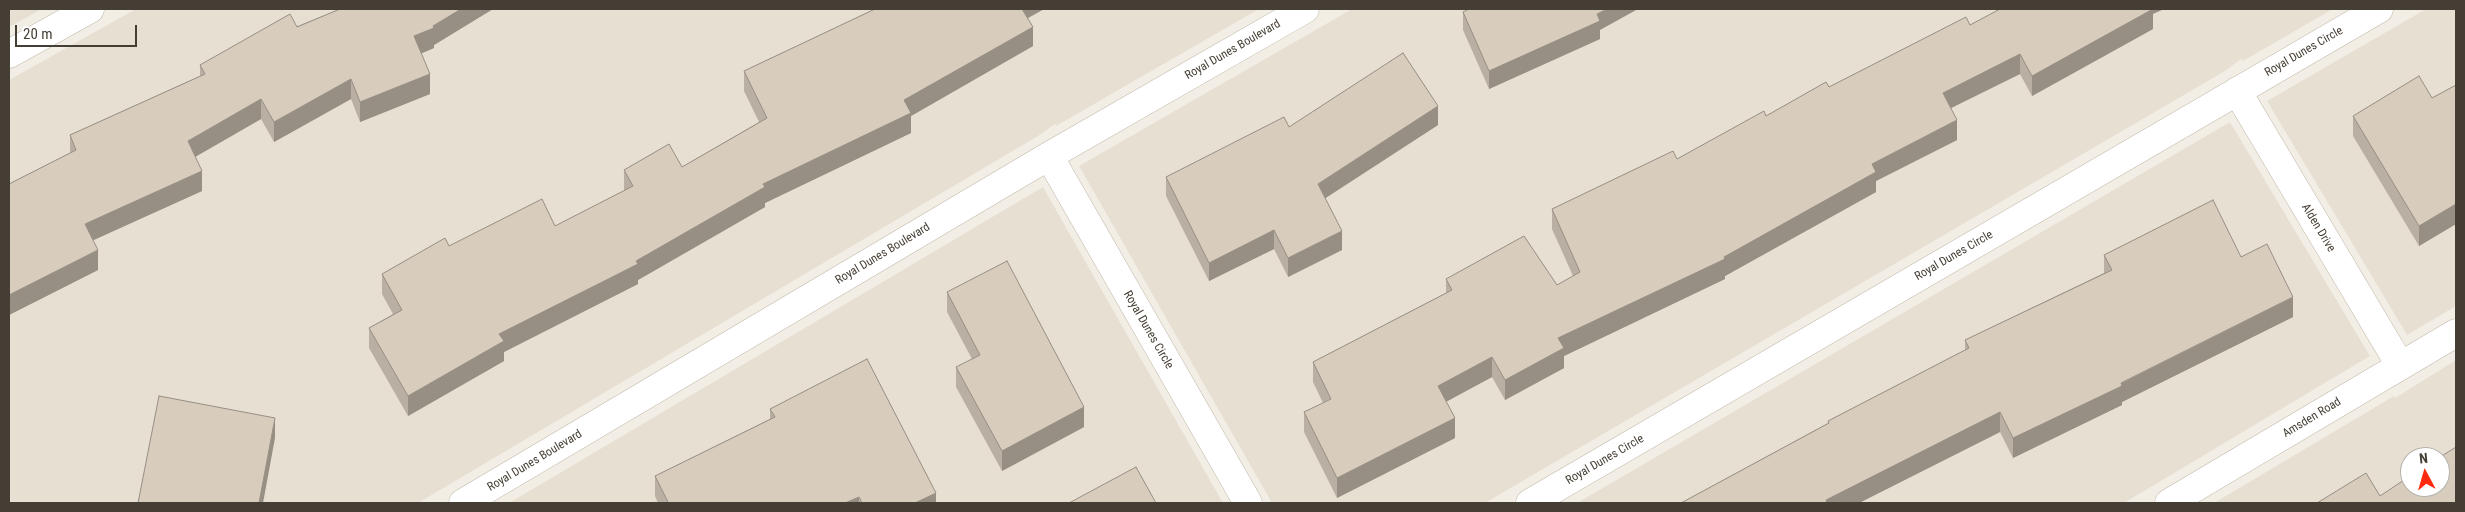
<!DOCTYPE html>
<html>
<head>
<meta charset="utf-8">
<style>
  body { margin:0 }
  #map { position:relative; width:2465px; height:512px; overflow:hidden; background:#f3eee5; font-family:"Roboto Condensed",sans-serif }
  canvas { display:block }
  .frame { position:absolute; inset:0; border:10px solid #453e34; pointer-events:none }
  .north { position:absolute; left:2400px; top:447px; width:50px; height:50px; box-sizing:border-box; background:#fff; border:1px solid #b5b2ae; border-radius:50%; rotate:354deg; font-size:14px; font-weight:700; line-height:20px; text-align:center; color:#453e34 }
  .north::after { content:''; display:block; margin:auto; width:18px; height:22px; background:#ff2a0f; clip-path:polygon(50% 0,100% 100%,50% 72%,0 100%) }
  .scale { position:absolute; left:15px; top:25px; width:122px; height:22px; box-sizing:border-box; border:2px solid #453e34; border-top:0; padding-left:6px; font-size:15px; line-height:18px; white-space:nowrap; color:#453e34; -webkit-text-stroke:4px #fff; paint-order:stroke }
</style>
</head>
<body>
<div id="map">
<canvas width="2465" height="512"></canvas>
<div class="frame"></div>
<div class="north">N</div>
<div class="scale">20 m</div>
</div>
<script>
const context = document.querySelector('canvas').getContext('2d');
context.lineJoin = 'round';
function fill(path, color) {
  context.fillStyle = color;
  context.fill(path, 'evenodd');
}
function poly(rows) {
  const path = new Path2D();
  for (const r of rows) {
    path.moveTo(r[0], r[1]);
    for (let i = 2; i < r.length; i += 2) path.lineTo(r[i], r[i + 1]);
  }
  return path;
}
function trace(path, color, width, dash) {
  context.strokeStyle = color;
  context.lineWidth = width;
  context.lineCap = dash ? 'butt' : 'round';
  context.setLineDash(dash || []);
  context.stroke(path);
}
function label(font, color, halo, rows, align = 'center') {
  context.font = font + ' "Roboto Condensed",sans-serif';
  context.lineWidth = 4;
  context.setLineDash([]);
  context.textBaseline = 'middle';
  context.strokeStyle = halo;
  context.fillStyle = color;
  for (const [text, x, y, turn = 0] of rows) {
    context.save();
    context.translate(x, y);
    context.rotate((+turn || 0) * Math.PI / 180);
    context.textAlign = isNaN(turn) ? turn : align;
    if (halo) context.strokeText(text, 0, 0);
    context.fillText(text, 0, 0);
    context.restore();
  }
}
fill(poly([
  [9,9,42,9,9,27],
  [136,9,1259,9,1056,126,1055,124,1038,136,418,503,9,503,9,80],
  [1352,9,2333,9,2243,61,2241,59,2225,71,1485,503,1272,503,1079,166],
  [2426,9,2456,9,2456,306,2407,335,2267,101],
  [2230,122,2370,356,2124,503,1577,503],
  [1043,187,1223,503,509,503],
  [2456,360,2456,503,2214,503,2394,396,2395,398],
  [2410,457,2440,457,2440,487,2410,487]
]), '#e7e0d2');
const minor = poly([
  [9,54,90,9],
  [2237,91,2400,365],
  [1049,156,1248,503],
  [463,503,1049,156,1305,9],
  [1530,503,2379,9],
  [2169,503,2456,333]
]);
trace(minor, '#c1b8aa', 29);
trace(minor, '#fff', 28);
fill(poly([
  [340,9,493,9,434,45,434,48,421,54,430,94,360,122,351,99,274,142,261,119,195,157,202,191,93,240,98,270,9,315,9,184,70,153,70,135,200,76,200,65],
  [875,9,1044,9,1028,18,1033,46,911,116,911,133,765,203,765,207,638,280,638,284,504,352,504,361,408,416,369,348,369,328,393,314,382,294,382,274,449,246,555,226,624,191,624,170,682,167,759,122,744,91,744,71],
  [1463,12,1600,30,1600,39,1489,89,1463,30],
  [2153,14,2153,29,2032,96,2020,74,1951,108,1957,140,1876,181,1876,192,1725,276,1725,279,1564,356,1564,368,1505,400,1492,377,1446,402,1455,438,1337,498,1304,432,1304,412,1323,403,1313,382,1313,362,1446,293,1446,279,1557,285,1573,276,1552,229,1552,209,1677,159,1829,87,1970,25],
  [2456,85,2456,224,2419,246,2353,136,2353,116,2432,98],
  [1438,125,1325,198,1342,250,1288,277,1274,249,1209,281,1166,196,1166,177,1289,127],
  [2104,255,2241,257,2293,317,2122,402,2122,405,2013,458,2000,432,1859,503,1681,503,1828,423,1828,421,1965,350,1965,340,2104,273],
  [947,292,1084,427,1002,471,956,387,956,367,972,359,947,312],
  [770,409,936,503,658,503,655,496,655,476,770,419]
]), '#baafa3');
fill(poly([
  [461,9,493,9,434,45,434,48,414,56,414,36],
  [1019,9,1044,9,1019,23],
  [1607,9,1638,9,1600,30,1600,39,1489,89,1489,71],
  [2146,9,2164,9,2153,14,2153,29,2032,96,2032,76],
  [1033,27,1033,46,911,116,911,133,765,203,765,207,638,280,638,284,504,352,504,361,408,416,408,396,499,334,636,261,763,184,904,100],
  [2020,54,2020,74,1943,112,1943,93],
  [430,74,430,94,360,122,360,102],
  [351,79,351,99,274,142,274,122],
  [261,99,261,119,188,161,188,141],
  [1438,106,1438,125,1318,203,1318,184],
  [1957,120,1957,140,1876,181,1876,192,1725,276,1725,279,1564,356,1564,368,1505,400,1505,380,1558,338,1724,257,1872,164],
  [202,171,202,191,85,244,85,224],
  [2456,204,2456,224,2419,246,2419,226],
  [1274,230,1274,249,1209,281,1209,263],
  [1342,231,1342,250,1288,277,1288,258],
  [98,250,98,270,9,315,9,295],
  [2293,297,2293,317,2122,402,2122,405,2013,458,2013,438],
  [1492,357,1492,377,1438,406,1438,386],
  [1084,407,1084,427,1002,471,1002,451],
  [2000,412,2000,432,1859,503,1826,503,1826,500],
  [275,418,275,438,263,503,259,503],
  [1455,418,1455,438,1337,498,1337,478],
  [936,493,936,503,915,503],
  [859,497,859,503,845,503]
]), '#978f84');
const building = poly([
  [340,9,461,9,433,26,434,28,414,36,430,74,360,102,351,79,274,122,261,99,188,141,202,171,85,224,98,250,9,295,9,184,76,150,70,135,205,74,200,65,290,14,297,27,340,9],
  [875,9,1022,9,1033,27,904,100,911,113,763,184,765,187,636,261,638,264,499,334,504,341,408,396,369,328,402,310,382,274,445,238,449,246,542,199,555,226,633,186,624,170,669,144,682,167,767,118,744,71,875,9],
  [1469,9,1607,9,1597,14,1600,21,1489,71,1463,12,1469,9],
  [2000,9,2153,9,2032,76,2020,54,1943,93,1957,120,1872,164,1876,172,1724,257,1725,259,1558,338,1564,348,1505,380,1492,357,1438,386,1455,418,1337,478,1304,412,1331,399,1313,362,1452,290,1446,279,1524,236,1557,285,1580,272,1552,209,1673,151,1677,159,1764,111,1766,116,1826,82,1829,87,1966,17,1970,25,2000,9],
  [1403,53,1438,106,1318,184,1342,231,1288,258,1274,230,1209,263,1166,177,1284,117,1289,127,1403,53],
  [2419,76,2432,98,2456,85,2456,204,2419,226,2353,116,2419,76],
  [2213,200,2241,257,2267,244,2293,297,2121,383,2122,386,2013,438,2000,412,1826,500,1827,503,1681,503,1829,423,1828,421,1969,348,1965,340,2112,270,2104,255,2213,200],
  [1007,261,1084,407,1002,451,956,367,980,355,947,292,1007,261],
  [867,359,936,493,915,503,862,503,859,497,845,503,666,503,668,502,655,476,775,417,770,409,867,359],
  [159,396,275,418,259,503,138,503,159,396],
  [2456,447,2456,503,2317,503,2366,473,2380,496,2410,476,2410,487,2440,487,2440,457,2456,447],
  [1136,467,1156,503,1069,503,1136,467]
]);
fill(building, '#d8ccbd');
trace(building, '#978f84', 1);
label('12px', '#453e34', '#fff', [
  ["Royal Dunes Boulevard",1233,50,-30],
  ["Royal Dunes Circle",2304,52,-30],
  ["Alden Drive",2318,228,59],
  ["Royal Dunes Boulevard",883,254,-31],
  ["Royal Dunes Circle",1954,256,-30],
  ["Royal Dunes Circle",1148,330,60],
  ["Amsden Road",2312,418,-31],
  ["Royal Dunes Circle",1605,460,-30],
  ["Royal Dunes Boulevard",535,461,-31]
]);
</script>
</body>
</html>
